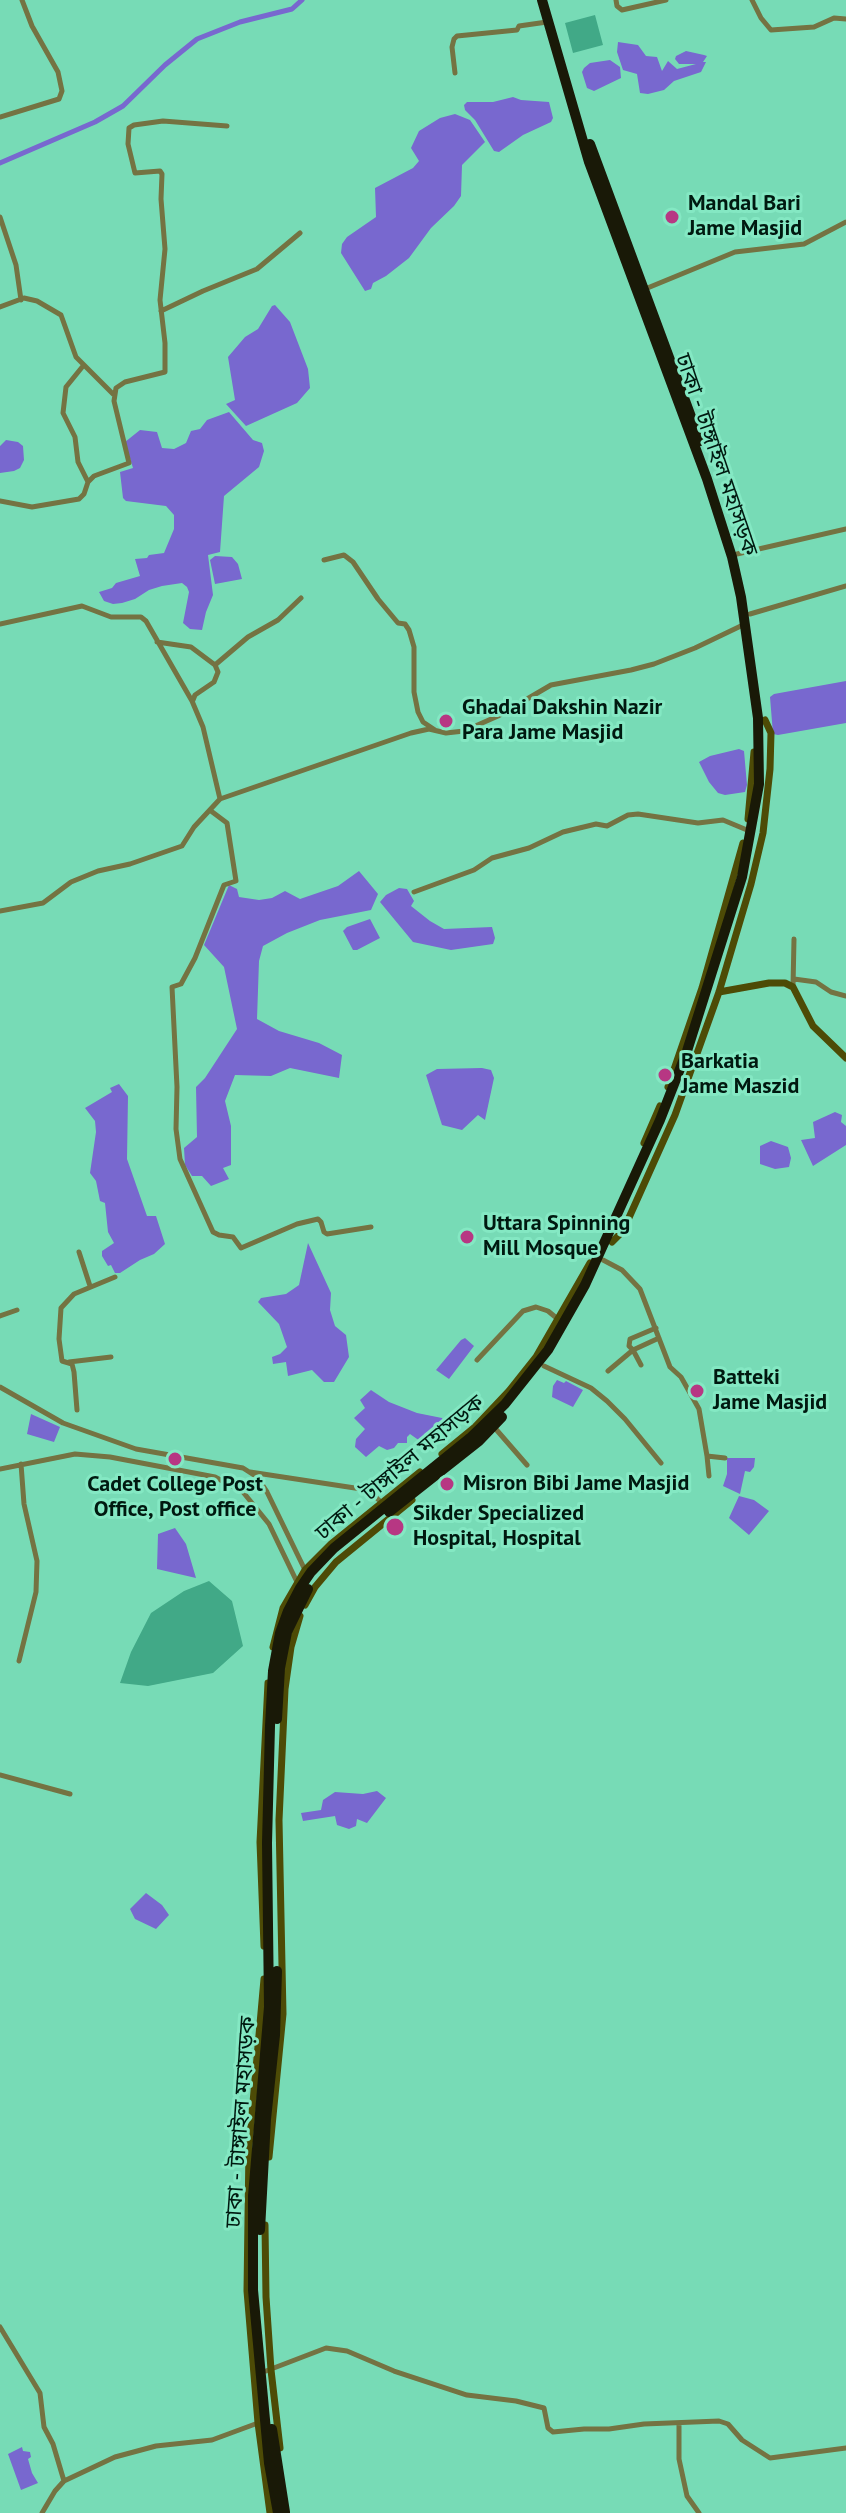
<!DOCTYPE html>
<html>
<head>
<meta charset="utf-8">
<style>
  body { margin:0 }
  canvas { display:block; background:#77dbb6 }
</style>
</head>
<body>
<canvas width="846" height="2513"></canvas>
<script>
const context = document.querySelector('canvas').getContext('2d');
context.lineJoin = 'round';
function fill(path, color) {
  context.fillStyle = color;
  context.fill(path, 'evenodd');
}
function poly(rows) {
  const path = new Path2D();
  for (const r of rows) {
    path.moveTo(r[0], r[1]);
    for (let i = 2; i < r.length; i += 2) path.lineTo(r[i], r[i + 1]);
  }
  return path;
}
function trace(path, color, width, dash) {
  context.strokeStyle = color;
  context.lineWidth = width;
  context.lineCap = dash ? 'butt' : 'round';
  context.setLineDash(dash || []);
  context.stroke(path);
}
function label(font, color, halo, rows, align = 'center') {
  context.font = font + ' "PT Sans","Noto Sans Bengali",sans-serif';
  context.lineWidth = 6;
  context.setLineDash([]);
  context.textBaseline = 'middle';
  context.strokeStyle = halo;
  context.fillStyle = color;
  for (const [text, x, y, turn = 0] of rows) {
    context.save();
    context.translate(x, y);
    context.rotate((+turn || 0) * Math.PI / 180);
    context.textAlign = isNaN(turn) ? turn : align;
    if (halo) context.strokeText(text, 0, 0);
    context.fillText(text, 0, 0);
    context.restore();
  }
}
fill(poly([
  [595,15,603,45,573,53,565,23],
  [209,1581,232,1601,243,1646,213,1673,148,1686,120,1683,131,1652,151,1613,184,1591]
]), '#41a987');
fill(poly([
  [618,42,638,45,646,56,657,57,662,71,668,61,677,69,696,64,679,64,675,59,676,56,686,51,704,55,707,56,703,62,706,62,701,72,674,81,664,90,648,94,640,93,637,74,623,70,617,52],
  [610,60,620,67,621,78,594,91,587,88,582,72,584,68,590,63],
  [513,97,521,100,549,102,553,118,551,122,523,135,499,152,494,151,475,120,465,110,464,105,467,102,493,102],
  [455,114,470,120,485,142,462,165,461,196,454,206,431,228,409,258,386,276,373,283,371,289,365,291,341,253,342,244,347,237,376,217,375,188,413,168,419,161,411,148,419,131,440,118],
  [275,305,290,322,308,369,310,388,297,403,246,426,226,404,235,400,228,357,245,337,258,329,272,306],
  [229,412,253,440,262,443,264,451,259,467,224,496,220,552,208,555,213,595,206,612,202,630,190,629,183,623,189,592,187,587,182,583,162,586,149,590,135,599,122,603,113,604,104,601,99,592,112,588,116,583,140,576,135,559,147,558,149,555,164,553,174,529,174,515,166,506,126,501,123,498,120,472,133,468,125,442,140,430,157,432,162,448,174,449,186,443,191,431,200,429,207,420],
  [6,440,18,442,23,446,24,460,20,468,14,471,0,473,0,446],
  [215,556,232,557,238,564,242,579,215,584,210,560],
  [846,681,846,723,778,735,773,734,770,697,774,694],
  [739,749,744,751,747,785,745,792,725,795,718,793,709,782,699,762,710,756],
  [359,871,378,894,371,910,320,920,287,933,263,946,259,961,257,1019,279,1031,319,1043,342,1055,339,1078,290,1068,271,1076,235,1075,225,1101,231,1126,231,1165,223,1168,229,1179,211,1186,202,1176,192,1176,185,1165,184,1148,197,1137,196,1087,205,1078,237,1029,224,967,204,945,229,885,237,889,239,897,259,900,272,898,285,891,300,899,338,886],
  [399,888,407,889,414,901,411,906,430,921,444,929,492,927,495,938,493,944,451,950,413,942,380,902,386,895],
  [370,919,380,938,357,950,353,950,343,931,347,927],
  [482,1068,491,1070,494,1078,485,1120,478,1115,462,1130,442,1125,426,1075,437,1069],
  [119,1084,128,1096,127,1159,147,1216,156,1216,165,1244,154,1254,140,1260,120,1273,115,1273,111,1265,108,1266,102,1256,102,1251,114,1243,108,1232,105,1203,100,1201,96,1181,90,1173,96,1132,95,1121,85,1108,112,1092,110,1088],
  [835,1112,842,1115,841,1122,846,1126,846,1145,813,1166,801,1140,815,1138,813,1122],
  [771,1141,788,1147,791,1158,789,1167,775,1169,760,1164,760,1146],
  [308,1243,331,1293,330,1310,335,1326,346,1335,349,1357,334,1382,324,1382,312,1370,288,1376,286,1362,273,1364,272,1357,280,1354,287,1347,279,1324,258,1302,261,1298,286,1294,299,1285],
  [465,1338,474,1346,449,1379,436,1370,461,1340],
  [557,1380,564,1383,566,1381,583,1390,573,1407,552,1397,553,1386],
  [371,1390,389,1402,417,1413,442,1418,448,1428,441,1429,430,1436,426,1440,427,1446,410,1434,407,1437,407,1443,398,1443,394,1448,387,1450,379,1446,366,1457,355,1447,356,1439,365,1429,354,1418,365,1408,360,1400],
  [31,1414,60,1427,54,1442,27,1434],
  [727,1458,755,1458,754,1467,750,1472,745,1471,740,1494,723,1486,727,1474],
  [739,1496,754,1500,769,1511,749,1535,729,1518],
  [175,1528,186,1544,196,1578,157,1569,158,1534],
  [335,1792,363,1794,377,1791,386,1798,367,1823,357,1819,356,1826,349,1829,337,1825,335,1816,303,1821,301,1813,321,1810,323,1800],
  [146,1893,162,1905,169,1915,156,1929,135,1919,130,1909],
  [22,2447,23,2451,30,2452,31,2457,28,2459,32,2473,38,2483,21,2490,8,2454]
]), '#7868cf');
trace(poly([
  [0,163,95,122,123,106,165,65,197,39,240,22,292,9,302,0]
]), '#7868cf', 5);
trace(poly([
  [616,0,617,6,622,10,666,0],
  [752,0,761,18,771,30,814,27,834,18,846,19],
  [455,73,452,47,454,39,457,36,517,30,519,26,547,22],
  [0,117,59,99,62,91,58,72,32,26,22,0],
  [0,217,16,265,21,300],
  [645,289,735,252,804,244,846,222],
  [0,307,24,298,37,301,61,315,76,357,113,394],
  [161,311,203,291,257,269,300,233],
  [83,366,66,387,63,413,75,437,78,462,88,482],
  [0,501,32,507,79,499,84,494,88,482,94,476,129,463,114,401,116,388,125,382,165,372,165,343,160,300,165,249,161,199,162,174,160,171,135,173,128,144,129,128,134,125,163,121,227,126],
  [737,554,846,529],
  [324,560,344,555,353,562,378,599,398,623,405,624,409,630,414,647,414,692,418,712,423,722,435,730],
  [750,614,846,586],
  [0,624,82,606,111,617,141,617,146,621,192,701,203,727,220,799],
  [157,642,191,647,215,665,218,672,214,682,195,695,193,700],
  [215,665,248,637,278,620,301,598],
  [211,811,227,823,236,881,224,885,195,958,181,984,172,987,177,1087,176,1129,180,1159,213,1232,219,1235,233,1237,241,1248,297,1224,318,1219,321,1222,324,1232,327,1234,371,1227],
  [414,892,474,870,492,858,529,848,563,832,596,824,607,826,628,815,638,814,698,823,723,820,747,830],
  [0,911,43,903,71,882,98,871,130,864,182,846,194,827,220,799,411,733,429,729,446,733,464,731,498,716,551,685,631,670,654,664,695,648,745,624],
  [794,979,816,982,831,992,846,996],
  [793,987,794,939],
  [79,1252,90,1286],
  [603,1260,622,1270,640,1289,670,1367,681,1377,699,1409,707,1456],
  [0,1316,17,1310],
  [656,1328,630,1339,629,1346,633,1350,659,1338],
  [477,1360,523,1311,536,1307,548,1311,559,1320],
  [69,1362,111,1357],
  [544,1366,591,1388,607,1401,625,1419,661,1463],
  [608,1371,633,1350,641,1365],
  [0,1387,63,1423,136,1449,243,1468,257,1477,267,1492,305,1570],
  [77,1410,74,1372,72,1364,62,1361,59,1339,61,1308,74,1294,115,1277],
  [494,1427,527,1465],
  [0,1469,75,1454,110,1457,215,1477,243,1492,269,1524,297,1582],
  [250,1472,368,1490,382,1503],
  [709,1476,707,1456,725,1458],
  [19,1661,36,1592,37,1561,24,1504,21,1464],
  [0,1775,70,1794],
  [0,2327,40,2393,44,2427,53,2444,64,2481],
  [266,2371,326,2348,347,2351,394,2371,467,2395,516,2401,544,2408,548,2428,553,2432,584,2429,609,2429,644,2424,719,2421,728,2424,742,2440,770,2458,846,2448],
  [679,2423,679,2459,687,2496,699,2513],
  [42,2513,55,2491,64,2481,115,2457,156,2446,212,2440,258,2423]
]), '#747342', 5);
trace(poly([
  [748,819,754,752],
  [719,992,769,983,785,983,793,987,813,1026,846,1058],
  [668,1087,702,988,743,843],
  [644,1143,660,1106],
  [612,1242,623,1231,675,1115,719,992,751,884,763,833,770,769,771,733,765,720],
  [442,1454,475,1427,509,1391,536,1357,590,1263],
  [305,1605,315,1587,336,1562,412,1500],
  [273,1647,283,1608,305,1570,331,1544,420,1472],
  [264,1946,260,1842,268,1683],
  [264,1979,249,2147,247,2291,258,2423,270,2513],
  [269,2157,283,2014,279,1820,285,1689,291,1647,300,1616],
  [265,2225,266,2297,271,2370,280,2448]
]), '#4d4b06', 7);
trace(poly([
  [590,144,700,441],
  [389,1512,479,1441,502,1417],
  [277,1719,280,1668,287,1632,308,1589],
  [260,2230,266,2119,275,2035,277,1971],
  [272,2429,285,2512],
  [278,2513,269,2463,253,2290,253,2196,269,2007,267,1843,270,1726,273,1671,280,1633,288,1611,300,1588,311,1572,334,1548,470,1438,505,1404,548,1350,585,1285,660,1120,687,1051,742,877,759,784,758,718,741,597,732,557,707,479,589,162,542,0]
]), '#191907', 10);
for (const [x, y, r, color] of [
  [672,217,8,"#b73783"],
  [446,721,8,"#b73783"],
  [665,1075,8,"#b73783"],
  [467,1237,8,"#b73783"],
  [697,1391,8,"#b73783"],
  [175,1459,8,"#b73783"],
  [447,1484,8,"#b73783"],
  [395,1527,10,"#b73783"]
]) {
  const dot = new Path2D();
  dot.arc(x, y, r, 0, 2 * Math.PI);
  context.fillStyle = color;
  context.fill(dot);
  trace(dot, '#84e8c3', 3);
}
label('bold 22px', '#001910', '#84e8c3', [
  ["Mandal Bari",688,204],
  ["Jame Masjid",688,229],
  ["Ghadai Dakshin Nazir",462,708],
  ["Para Jame Masjid",462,733],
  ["Barkatia",681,1062],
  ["Jame Maszid",681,1087],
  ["Uttara Spinning",483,1224],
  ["Mill Mosque",483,1249],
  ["Batteki",713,1378],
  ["Jame Masjid",713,1403],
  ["Misron Bibi Jame Masjid",463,1484],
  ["Cadet College Post",175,1485,"center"],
  ["Office, Post office",175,1510,"center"],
  ["Sikder Specialized",413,1514],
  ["Hospital, Hospital",413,1539]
], 'left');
label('22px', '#001910', '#84e8c3', [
  ["ঢাকা - টাঙ্গাইল মহাসড়ক",716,455,71],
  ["ঢাকা - টাঙ্গাইল মহাসড়ক",400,1468,-40],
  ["ঢাকা - টাঙ্গাইল মহাসড়ক",241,2122,-86]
]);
</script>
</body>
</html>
